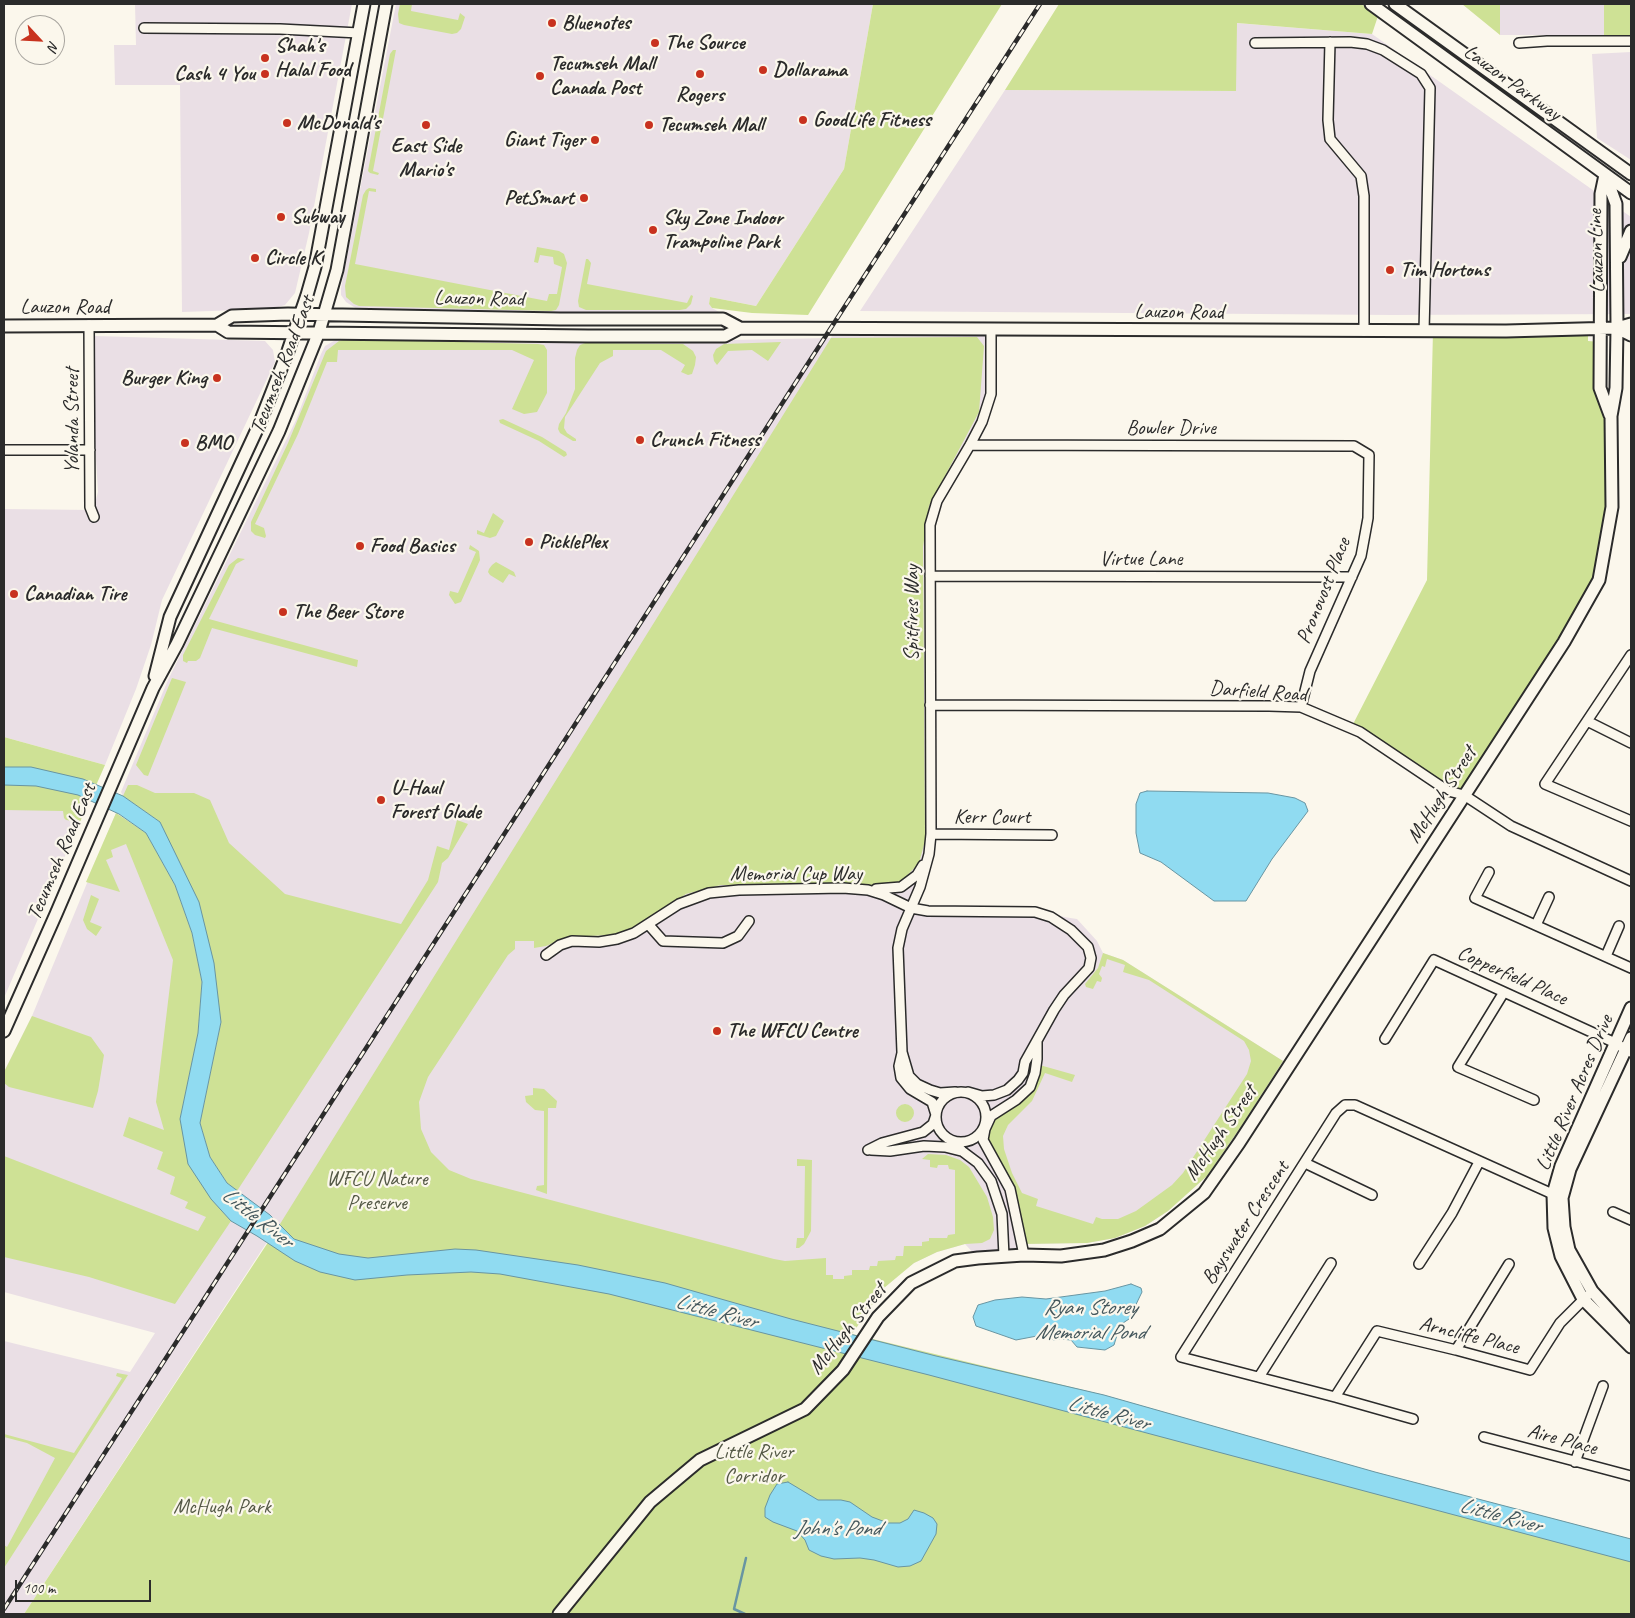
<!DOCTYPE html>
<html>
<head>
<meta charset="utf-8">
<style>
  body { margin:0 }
  #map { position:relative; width:1635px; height:1618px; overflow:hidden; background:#fbf7ec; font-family:Caveat,sans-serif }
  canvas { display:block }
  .frame { position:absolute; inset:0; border:5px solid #2b2b2b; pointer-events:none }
  .north { position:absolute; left:15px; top:15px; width:50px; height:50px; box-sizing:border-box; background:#fbf7ec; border:1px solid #a8a59f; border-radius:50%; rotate:115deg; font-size:14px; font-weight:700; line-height:20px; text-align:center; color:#2b2b2b }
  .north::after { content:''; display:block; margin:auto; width:18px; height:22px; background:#c8321e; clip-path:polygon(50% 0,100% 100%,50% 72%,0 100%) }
  .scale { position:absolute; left:15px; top:1580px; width:136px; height:22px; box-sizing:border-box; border:2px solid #2b2b2b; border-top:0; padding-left:6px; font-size:15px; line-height:18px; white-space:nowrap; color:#2b2b2b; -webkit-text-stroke:4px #fbf7ec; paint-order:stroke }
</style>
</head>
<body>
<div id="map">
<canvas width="1635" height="1618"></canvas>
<div class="frame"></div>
<div class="north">N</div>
<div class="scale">100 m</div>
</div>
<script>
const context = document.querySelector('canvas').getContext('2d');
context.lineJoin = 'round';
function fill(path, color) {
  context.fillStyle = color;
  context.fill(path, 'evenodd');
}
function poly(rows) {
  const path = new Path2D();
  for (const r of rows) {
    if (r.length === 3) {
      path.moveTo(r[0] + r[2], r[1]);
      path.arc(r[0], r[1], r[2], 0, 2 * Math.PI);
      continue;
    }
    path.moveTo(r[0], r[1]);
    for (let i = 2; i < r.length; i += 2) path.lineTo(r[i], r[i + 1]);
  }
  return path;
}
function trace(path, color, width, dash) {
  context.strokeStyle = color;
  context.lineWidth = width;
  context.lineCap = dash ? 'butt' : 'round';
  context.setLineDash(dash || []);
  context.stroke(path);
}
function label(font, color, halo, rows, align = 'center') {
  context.font = font + ' Caveat,sans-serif';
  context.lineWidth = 4.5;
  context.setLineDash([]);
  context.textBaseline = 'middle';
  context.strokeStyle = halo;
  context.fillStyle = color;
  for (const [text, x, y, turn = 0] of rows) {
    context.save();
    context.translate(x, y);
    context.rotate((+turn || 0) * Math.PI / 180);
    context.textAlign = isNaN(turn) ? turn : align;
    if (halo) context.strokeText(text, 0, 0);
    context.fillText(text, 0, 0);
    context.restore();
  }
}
fill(poly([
  [135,4,352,4,309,233,295,293,285,305,271,309,182,312,180,85,115,85,114,45,136,45],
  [396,4,873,4,844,169,756,306,710,297,709,304,712,308,721,313,586,312,551,314,357,309,346,302,341,295,341,288],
  [1500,4,1604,4,1604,35,1500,35],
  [1236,23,1372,34,1631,217,1631,314,1392,315,860,311,1005,90,1236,91],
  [1631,52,1631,160,1597,138,1592,54],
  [835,328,991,329,991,394,982,422,937,501,930,525,931,834,912,908,924,906,1035,907,1064,917,1077,919,1097,941,1103,953,1123,960,1283,1061,1242,1125,1207,1176,1168,1211,1145,1226,1115,1238,1087,1243,1023,1244,1024,1255,978,1258,965,1244,937,1252,914,1263,892,1279,884,1288,852,1334,267,1242,24,1614,4,1614,4,1341,130,1372,155,1333,4,1292,4,1072,32,1016,116,813,146,833,198,1033,188,1164,248,1200,227,1183,200,1123,221,1022,160,822,123,796,121,792,168,680,296,420,321,354,325,346,339,338,346,336,721,342,731,340,831,338],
  [95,336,265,341,273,350,275,362,162,600,151,645,136,689,105,765,4,737,4,509,93,510,98,492,94,427],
  [4,806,57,808,83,814,4,998]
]), '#eadfe5');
fill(poly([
  [400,4,412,4,411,11,458,20,460,13,465,17,461,29,457,33,452,34,404,25,399,23,398,14],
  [873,4,1002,4,808,315,752,313,712,308,709,304,710,297,756,306,844,169],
  [1059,4,1361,4,1378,16,1372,34,1237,23,1236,91,1005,90],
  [1462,4,1500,4,1500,35],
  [1604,4,1631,4,1631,35,1604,35],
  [393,50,396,50,373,171,379,173,378,175,370,173,368,171,390,54],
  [369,188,376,189,376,192,369,191,355,264,547,301,549,294,557,294,562,267,554,264,553,257,540,255,538,263,534,262,537,247,559,251,564,254,567,263,559,305,556,310,551,311,359,306,354,304,346,297,345,286,363,195,366,190],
  [586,259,588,259,591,263,587,284,687,303,691,295,693,296,691,304,686,309,680,310,586,310,579,307,578,301],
  [1588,328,1588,341,1601,342,1600,387,1611,416,1612,507,1599,580,1464,795,1351,728,1427,580,1433,331],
  [977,337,984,346,979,412,929,506,923,547,925,841,919,863,901,882,887,886,721,885,686,894,631,930,612,935,567,937,546,946,534,948,534,941,515,941,515,949,508,955,428,1077,419,1102,421,1129,431,1152,449,1170,471,1179,774,1259,785,1261,826,1258,826,1275,833,1275,833,1279,844,1279,844,1276,852,1275,852,1270,869,1270,870,1266,877,1266,878,1261,895,1260,896,1256,903,1256,904,1246,922,1246,922,1242,929,1241,929,1238,947,1238,948,1235,955,1234,955,1170,949,1169,948,1165,938,1165,937,1168,930,1167,930,1160,922,1159,928,1154,946,1155,960,1160,969,1167,987,1197,993,1217,994,1230,990,1239,982,1243,965,1244,937,1252,914,1263,884,1288,852,1334,1104,1395,1375,1472,1631,1539,1631,1614,24,1614,280,1224,831,338],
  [347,339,538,344,544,345,547,350,547,393,537,412,524,414,512,409,534,360,512,350,338,350,337,362,327,362,298,434,255,524,264,528,266,536,265,538,255,535,251,531,251,522,288,443,326,351,339,341],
  [781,342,768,361,752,350,728,351,717,365,714,361,713,355,716,349,724,344],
  [585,343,683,344,693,351,696,357,695,365,692,374,688,375,681,372,685,365,661,350,613,350,613,356,600,363,565,417,564,428,567,433,576,439,576,441,573,441,560,433,558,429,559,424,566,413,575,389,575,358,577,350,580,345],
  [503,419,542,437,566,452,567,455,564,457,539,441,500,423,499,420],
  [493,513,504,521,496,536,490,538,477,534,477,530,484,533],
  [470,545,479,551,480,560,461,602,455,604,449,595,450,591,458,593,476,552,469,549],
  [238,558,245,559,236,564,209,619,358,660,357,667,212,628,200,658,196,661,188,661,187,663,183,661,183,655,229,565],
  [496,562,514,572,516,577,509,574,503,583,490,575,488,572,489,569,492,565],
  [172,678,186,682,148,776,144,775,136,765],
  [4,737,105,765,80,822,66,820,64,818,63,811,4,810],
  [128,785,137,785,155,793,194,793,210,800,229,843,285,894,401,924,428,880,437,846,449,850,457,820,468,824,448,858,442,863,438,882,237,1191,227,1183,210,1157,200,1123,221,1022,160,822,123,796],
  [116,813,146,833,175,885,192,933,202,982,198,1033,180,1119,211,1199,231,1221,175,1304,89,1277,4,1257,4,1156,198,1231,206,1217,185,1208,188,1202,170,1194,175,1177,157,1169,163,1152,123,1136,129,1117,164,1130,156,1102,173,960,126,844,111,850,113,857,106,860,120,892,86,882],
  [91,895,99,899,90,922,102,927,96,936,87,929,83,920],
  [1103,953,1123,960,1283,1061,1242,1125,1207,1176,1168,1211,1145,1226,1115,1238,1087,1243,1022,1244,1010,1189,986,1147,991,1116,1030,1087,1036,1064,1075,1075,1072,1082,1045,1073,1032,1101,1008,1125,1003,1136,1004,1149,1012,1173,1022,1193,1038,1199,1036,1206,1093,1224,1096,1217,1102,1219,1118,1219,1136,1211,1172,1185,1183,1173,1247,1074,1251,1061,1249,1050,1244,1041,1149,980,1123,972,1125,965,1107,959,1105,967,1102,966,1099,974,1102,978,1101,982,1097,981,1093,989,1086,987,1085,984,1098,968],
  [32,1016,91,1037,104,1055,98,1091,93,1108,9,1087,4,1083,4,1072],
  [533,1088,544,1089,557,1101,556,1108,548,1108,547,1194,536,1190,537,1186,544,1185,544,1111,535,1110,526,1102,525,1096,533,1095],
  [905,1113,9],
  [797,1159,812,1160,811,1231,804,1244,799,1248,796,1248,797,1238,804,1238,805,1166,797,1166],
  [117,1373,128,1375,4,1568,4,1558,5,1555,4,1554,4,1545,7,1547,55,1458,27,1443,4,1437,4,1434,74,1453,122,1378,116,1376]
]), '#cee195');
const water = poly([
  [4,767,31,767,83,779,123,796,160,822,199,902,214,963,221,1022,200,1123,210,1157,227,1183,270,1215,294,1239,339,1254,368,1258,455,1249,476,1250,578,1265,665,1283,791,1319,936,1356,1104,1395,1375,1472,1631,1539,1631,1562,929,1375,609,1294,500,1274,471,1272,407,1275,355,1280,320,1272,295,1261,257,1236,231,1221,211,1199,188,1164,180,1119,198,1033,202,982,192,933,175,885,146,833,119,814,78,795,36,786,4,785,4,767],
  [1147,791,1268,793,1295,798,1305,803,1308,811,1272,859,1246,901,1214,901,1161,862,1140,853,1136,833,1136,804,1140,793,1147,791],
  [1131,1284,1141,1288,1142,1292,1129,1319,1120,1325,1114,1345,1105,1350,1077,1347,1071,1340,1061,1339,1054,1340,1047,1337,1037,1336,1016,1340,976,1326,973,1317,978,1305,995,1300,1022,1297,1046,1299,1105,1291,1131,1284],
  [788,1482,818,1500,841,1500,850,1502,872,1517,888,1523,900,1523,908,1519,914,1510,924,1513,933,1518,937,1524,936,1534,921,1561,910,1566,898,1567,874,1560,860,1558,834,1559,821,1556,809,1550,805,1540,797,1531,773,1522,765,1517,765,1508,770,1495,777,1484,788,1482]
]);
fill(water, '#90dbf1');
trace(water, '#6895a2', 1);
trace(poly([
  [745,1614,734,1609,746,1558]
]), '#6895a2', 2.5);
const street = poly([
  [144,28,280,29,359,33],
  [1330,42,1328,120,1330,139,1361,176,1364,196,1364,331],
  [1255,43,1350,42,1367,44,1383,50,1421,74,1430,88,1424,331],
  [1519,43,1547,41,1631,41],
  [89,325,90,507,94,517],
  [970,445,1354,446,1369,455,1368,518,1361,556,1310,671,1301,707],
  [4,450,90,450],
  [930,576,1352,577],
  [1631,655,1545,784,1631,821],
  [930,705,1269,706,1301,707,1360,732,1448,791,1464,795,1511,826,1631,881],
  [1587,721,1631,743],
  [931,834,1052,835],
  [1489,872,1475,898,1631,968],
  [876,889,901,887,917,875,923,865],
  [648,924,663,941,723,943,738,936,749,921],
  [1536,925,1549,897],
  [546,955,560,945,572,941,599,942,617,939,634,933,679,904,709,893,739,890,843,888,868,890,884,895,911,908,928,911,1035,912,1051,917,1071,930,1088,947,1091,958,1089,968,1064,995,1054,1010,1025,1062,1023,1073,1018,1080,1007,1090,994,1095,982,1096,968,1092],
  [1606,956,1619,926],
  [1504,992,1458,1067,1534,1100],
  [1385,1039,1434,960,1611,1041,1631,1052],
  [961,1117,25],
  [955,1092,940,1093,930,1090,917,1084,909,1076,902,1052,898,948,902,929,920,887,929,854,931,834,930,525,937,501,970,445,982,422,991,394,991,329],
  [952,1141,962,1151,978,1163,991,1181,1002,1214,1004,1256],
  [868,1150,882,1143,923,1132,933,1124,936,1115,932,1102,910,1089,901,1078,899,1066,902,1053],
  [871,1150,890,1151,924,1146,945,1147,961,1151],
  [1305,1163,1372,1195],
  [1613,1212,1631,1220],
  [1024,1255,1010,1189,983,1140,985,1129,991,1116,1016,1100,1030,1087,1035,1073,1037,1059,1037,1042],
  [1419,1264,1452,1213,1479,1162],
  [1456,1350,1509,1264],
  [1259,1377,1331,1263],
  [1335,1397,1377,1331,1456,1350,1530,1370,1560,1323,1587,1296],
  [1413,1419,1335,1397,1181,1357,1336,1113,1345,1105,1355,1105,1557,1196],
  [1484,1437,1631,1476],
  [1575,1462,1603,1386]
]);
const secondary = poly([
  [1371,4,1631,193],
  [1395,4,1631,174],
  [1605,175,1601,194,1600,388,1610,415],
  [1620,257,1631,231],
  [217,325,228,332,588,336,725,336,740,328],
  [4,326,217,325,232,316,288,314,560,319,723,319,740,328,1506,331,1617,328,1631,324],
  [1617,328,1631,335],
  [155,676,170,617,259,425,288,351,307,295,315,267,364,4],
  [1631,1008,1561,1166,1553,1194,1554,1228,1561,1256,1583,1299,1631,1347],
  [4,1031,56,914,153,688,177,644,279,431,319,332,337,270,386,4],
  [1631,1038,1570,1169,1562,1198,1564,1227,1569,1250,1592,1291,1631,1334],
  [559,1614,650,1502,700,1460,805,1409,843,1370,878,1317,911,1283,955,1261,978,1258,1024,1255,1061,1256,1104,1250,1132,1241,1160,1229,1204,1193,1239,1143,1564,642,1599,580,1612,507,1611,416,1616,388,1617,328,1616,204,1605,174]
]);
trace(street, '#2b2b2b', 12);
trace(secondary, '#2b2b2b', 15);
trace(street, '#fbf7ec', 9);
trace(secondary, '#fbf7ec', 11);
const rail = poly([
  [4,1609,1040,4]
]);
trace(rail, '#2b2b2b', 4.5);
trace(rail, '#fbf7ec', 2.5, [8]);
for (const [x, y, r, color] of [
  [552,23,5,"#c8321e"],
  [655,43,5,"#c8321e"],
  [265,58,5,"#c8321e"],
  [763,70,5,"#c8321e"],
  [265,74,5,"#c8321e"],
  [700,74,5,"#c8321e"],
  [540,76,5,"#c8321e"],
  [803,120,5,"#c8321e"],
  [287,123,5,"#c8321e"],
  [426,125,5,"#c8321e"],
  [649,125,5,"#c8321e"],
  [595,140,5,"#c8321e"],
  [584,198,5,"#c8321e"],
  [281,217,5,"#c8321e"],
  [653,230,5,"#c8321e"],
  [255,258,5,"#c8321e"],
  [1390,270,5,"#c8321e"],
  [217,378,5,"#c8321e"],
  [640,440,5,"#c8321e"],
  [185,443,5,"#c8321e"],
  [529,542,5,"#c8321e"],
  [360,546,5,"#c8321e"],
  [14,594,5,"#c8321e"],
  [283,612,5,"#c8321e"],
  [381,800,5,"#c8321e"],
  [717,1031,5,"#c8321e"]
]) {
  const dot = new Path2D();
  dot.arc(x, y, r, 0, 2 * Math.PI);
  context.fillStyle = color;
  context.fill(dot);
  trace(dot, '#fbf7ec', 2);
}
label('bold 21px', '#2b2b2b', '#fbf7ec', [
  ["Bluenotes",562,23],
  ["The Source",665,43],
  ["Shah's",275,46],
  ["Halal Food",275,70],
  ["Tecumseh Mall",550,64],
  ["Canada Post",550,88],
  ["Dollarama",773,70],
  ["Cash 4 You",255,74,"right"],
  ["Rogers",700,95,"center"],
  ["GoodLife Fitness",813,120],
  ["McDonald's",297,123],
  ["Tecumseh Mall",659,125],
  ["Giant Tiger",585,140,"right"],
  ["East Side",426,146,"center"],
  ["Mario's",426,170,"center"],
  ["PetSmart",574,198,"right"],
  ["Subway",291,217],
  ["Sky Zone Indoor",663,218],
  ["Trampoline Park",663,242],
  ["Circle K",265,258],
  ["Tim Hortons",1400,270],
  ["Burger King",207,378,"right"],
  ["Crunch Fitness",650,440],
  ["BMO",195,443],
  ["PicklePlex",539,542],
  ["Food Basics",370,546],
  ["Canadian Tire",24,594],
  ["The Beer Store",293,612],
  ["U-Haul",391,788],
  ["Forest Glade",391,812],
  ["The WFCU Centre",727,1031]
], 'left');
label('21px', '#2b2b2b', '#fbf7ec', [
  ["Lauzon Parkway",1512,83,36],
  ["Lauzon Line",1597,251,-92],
  ["Lauzon Road",479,299,1],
  ["Lauzon Road",65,307],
  ["Lauzon Road",1179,312],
  ["Tecumseh Road East",283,365,-69],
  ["Yolanda Street",72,421,-90],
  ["Bowler Drive",1171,428],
  ["Virtue Lane",1141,559],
  ["Pronovost Place",1324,591,-68],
  ["Spitfires Way",912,613,-90],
  ["Darfield Road",1258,692,4],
  ["McHugh Street",1442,795,-57],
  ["Kerr Court",992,817],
  ["Tecumseh Road East",62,852,-67],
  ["Memorial Cup Way",796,874],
  ["Copperfield Place",1512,976,24],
  ["Little River Acres Drive",1575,1093,-67],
  ["McHugh Street",1221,1133,-55],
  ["Bayswater Crescent",1246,1223,-57],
  ["McHugh Street",848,1329,-51],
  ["Arncliffe Place",1469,1336,14],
  ["Aire Place",1562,1440,15]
]);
label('21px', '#545846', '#fbf7ec', [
  ["WFCU Nature",377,1179],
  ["Preserve",377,1203],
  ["Little River",754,1452],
  ["Corridor",754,1476],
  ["McHugh Park",222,1507]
]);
label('italic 22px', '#44575c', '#fbf7ec', [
  ["Little River",257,1218,38],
  ["Ryan Storey",1090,1308],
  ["Memorial Pond",1090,1333],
  ["Little River",716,1312,15],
  ["Little River",1108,1414,15],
  ["Little River",1500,1516,15],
  ["John's Pond",837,1529]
]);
</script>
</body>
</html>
